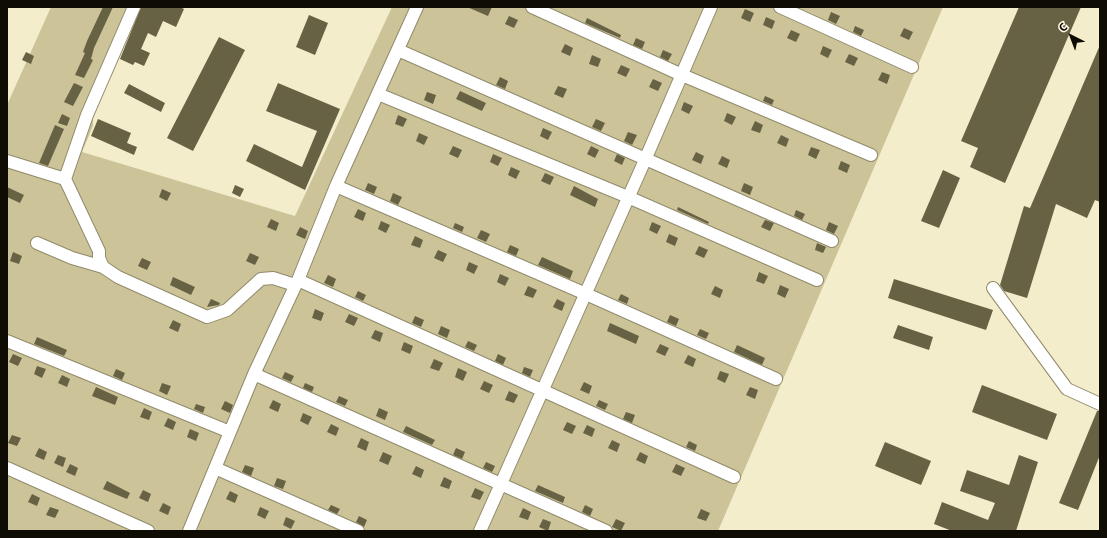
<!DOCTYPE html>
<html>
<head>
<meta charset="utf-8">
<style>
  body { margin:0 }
  #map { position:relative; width:1107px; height:538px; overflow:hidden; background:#f4edcb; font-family:"Noto Sans",sans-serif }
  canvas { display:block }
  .frame { position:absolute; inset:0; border:8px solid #0f0d03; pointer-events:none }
  .north { position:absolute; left:1051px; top:16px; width:40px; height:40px; -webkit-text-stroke:3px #fefae6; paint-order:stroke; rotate:318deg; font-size:11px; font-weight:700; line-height:16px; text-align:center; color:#0f0d03 }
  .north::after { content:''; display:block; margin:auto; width:14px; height:18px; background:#0f0d03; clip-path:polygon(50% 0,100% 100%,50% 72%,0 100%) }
</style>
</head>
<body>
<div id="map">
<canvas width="1107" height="538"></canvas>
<div class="frame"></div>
<div class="north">С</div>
</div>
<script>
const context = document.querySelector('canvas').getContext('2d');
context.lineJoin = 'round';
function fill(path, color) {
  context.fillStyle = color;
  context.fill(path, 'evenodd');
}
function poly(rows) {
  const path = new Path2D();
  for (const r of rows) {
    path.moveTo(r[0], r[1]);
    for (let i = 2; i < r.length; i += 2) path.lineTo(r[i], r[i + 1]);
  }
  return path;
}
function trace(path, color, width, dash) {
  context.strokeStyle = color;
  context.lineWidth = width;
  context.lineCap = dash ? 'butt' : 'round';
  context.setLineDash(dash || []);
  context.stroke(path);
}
fill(poly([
  [51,7,137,7,114,59,113,72,93,111,93,126,82,152,295,216,392,7,943,7,718,531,7,531,7,105]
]), '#ccc398');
fill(poly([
  [103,7,113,7,94,48,91,59,93,60,84,78,75,75,85,53,83,52,87,41],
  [141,7,180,7,184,9,176,27,163,21,156,37,148,33,141,49,150,53,144,66,135,62,133,65,120,59],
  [467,7,492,7,488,16],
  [1019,7,1081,7,1005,183,970,167,978,148,961,141],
  [745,9,754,13,750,22,741,18],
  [831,12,840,16,836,24,828,20],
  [309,15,328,23,315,55,296,47],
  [509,16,518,20,514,28,505,24],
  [766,17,775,21,772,29,763,25],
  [587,18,621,35,620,38,585,23],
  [855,26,864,30,861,36,853,32],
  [904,28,913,32,909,40,900,36],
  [791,30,800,34,796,42,787,38],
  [219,37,245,50,193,151,167,138],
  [636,38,645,42,642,49,633,45],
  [565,44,573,48,570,56,561,52],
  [1100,45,1100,202,1095,200,1087,218,1056,204,1027,298,1004,291,1000,285,1024,206,1030,208],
  [823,46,832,50,828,58,820,54],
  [663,50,672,54,668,61,660,57],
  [26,52,34,56,31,64,22,60],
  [849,54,858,58,854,66,845,62],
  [592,55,601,59,598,67,589,64],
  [621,65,630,69,626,77,617,73],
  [882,72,890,75,887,84,878,80],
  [500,77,508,81,505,89,496,85],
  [653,79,662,83,658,91,649,87],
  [74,83,83,87,73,106,64,102],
  [278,83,340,109,305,190,246,161,254,144,302,167,317,131,266,111],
  [129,84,165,103,161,112,124,93],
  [558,86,567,89,563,98,554,94],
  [460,91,486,103,482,111,456,99],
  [427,92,436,95,433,104,424,100],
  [765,96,774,100,772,105,763,101],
  [684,102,693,106,689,114,681,110],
  [727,113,736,117,732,125,724,121],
  [62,114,70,118,67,126,58,123],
  [398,115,407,119,403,127,395,124],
  [98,119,131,133,127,143,137,147,134,155,91,136],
  [596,119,605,123,601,131,592,127],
  [755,121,763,125,760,133,751,130],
  [55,125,64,129,48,166,39,163],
  [543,128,552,132,548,140,540,136],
  [628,132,637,135,632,145,624,141],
  [419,133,428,137,424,145,416,141],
  [781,135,789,139,786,147,777,143],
  [453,146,462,150,458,158,449,154],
  [591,146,599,150,595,158,587,154],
  [811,147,820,150,816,159,808,155],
  [696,152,704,156,701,164,692,160],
  [493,154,502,158,498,166,490,162],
  [617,154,625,158,622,165,614,161],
  [722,156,730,160,727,168,718,164],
  [841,161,850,165,847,173,838,169],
  [511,167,520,171,516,179,508,175],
  [943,170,960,178,939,228,921,221],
  [545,173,554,177,550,185,541,181],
  [368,183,377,187,374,194,365,190],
  [744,183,753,187,750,195,741,191],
  [235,185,244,189,240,197,232,193],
  [574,186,598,199,595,207,570,195],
  [7,187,24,195,20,203,7,197],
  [162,189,171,193,167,201,159,197],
  [393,193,402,197,398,205,390,201],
  [678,207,709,222,708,224,677,210],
  [358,209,366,213,363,221,354,217],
  [796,210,805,214,802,220,794,216],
  [271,219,279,223,276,231,267,227],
  [765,220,774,223,770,231,761,227],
  [381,221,390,225,386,233,378,229],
  [652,222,661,226,657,234,649,230],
  [829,222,838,226,834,234,826,230],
  [455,223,464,227,462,232,453,228],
  [300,227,308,231,305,239,296,235],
  [481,230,490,234,486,242,477,238],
  [669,234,678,238,675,246,666,242],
  [415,236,423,240,420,248,411,245],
  [817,243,826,247,823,253,815,250],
  [510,245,519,249,516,256,507,252],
  [699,246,708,250,704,258,695,254],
  [438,250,447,254,443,262,434,258],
  [13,252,22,256,19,264,10,261],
  [250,253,259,257,255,265,246,261],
  [542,257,573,271,570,279,538,265],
  [142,258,151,262,147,270,138,266],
  [469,262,478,266,474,274,466,270],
  [759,272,768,276,764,284,756,281],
  [500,274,509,278,505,286,497,282],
  [328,275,336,279,333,287,324,283],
  [173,277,195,287,191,295,170,285],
  [894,279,993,310,986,330,888,298],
  [780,285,789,289,785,298,777,294],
  [528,286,537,290,533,298,524,295],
  [715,286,723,290,720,298,711,294],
  [358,291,366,295,363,301,355,297],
  [621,294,629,298,627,304,618,300],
  [211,299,220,303,219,305,207,307],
  [557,299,565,303,562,311,553,307],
  [315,309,324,313,321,321,312,318],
  [349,314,358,318,354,326,345,322],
  [670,315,679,319,676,326,667,322],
  [415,316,424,320,421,327,412,323],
  [173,320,181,324,178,332,169,328],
  [610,323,639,336,636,344,607,331],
  [898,325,933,337,929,350,893,338],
  [441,326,450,330,447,338,438,334],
  [700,329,709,333,706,339,697,335],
  [375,330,383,333,380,342,371,338],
  [37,337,67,350,64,356,34,344],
  [468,341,477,345,474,351,465,347],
  [404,342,413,346,410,354,401,350],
  [660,344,669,348,665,356,656,352],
  [737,345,765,358,762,365,734,352],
  [13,354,22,358,18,366,9,362],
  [498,354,506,358,503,365,495,361],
  [688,355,696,359,693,367,684,363],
  [434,359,443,363,439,371,430,368],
  [37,366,46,369,42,378,34,374],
  [524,367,533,370,530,377,522,373],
  [458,368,467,372,463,381,455,377],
  [116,369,125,373,122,380,113,376],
  [720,371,729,374,725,383,717,379],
  [285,372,294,376,291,382,282,378],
  [62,375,70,379,67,387,58,383],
  [484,381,493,385,489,393,480,389],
  [584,382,592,386,589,394,580,390],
  [162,383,171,386,167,395,159,391],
  [305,383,314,387,312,392,303,388],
  [982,385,1057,414,1047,440,972,412],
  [96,387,118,397,115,405,92,396],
  [750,387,758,390,755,399,746,395],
  [509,391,518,395,514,403,505,400],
  [339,396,348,400,345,406,336,402],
  [273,400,281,404,278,412,269,408],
  [599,400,608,404,605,410,596,406],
  [225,401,233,405,230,413,221,409],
  [196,404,205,407,203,413,194,409],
  [144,408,152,412,149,420,140,417],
  [379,408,388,412,385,420,376,416],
  [1097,411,1100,411,1100,455,1078,510,1059,503],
  [626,412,635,415,632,423,623,419],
  [303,413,312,417,308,425,300,421],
  [168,418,176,422,173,430,164,426],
  [567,422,576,426,572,434,563,430],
  [331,424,339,428,336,436,327,432],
  [587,425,595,429,592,437,583,433],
  [406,426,435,440,432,445,403,432],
  [190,429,199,433,196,441,187,437],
  [12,435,21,438,17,446,8,443],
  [361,438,369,442,366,451,357,447],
  [612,440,620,444,617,452,608,448],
  [689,441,697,445,695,451,686,447],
  [885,442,931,461,921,485,875,466],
  [39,448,47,452,44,460,35,456],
  [456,448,465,452,462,459,453,455],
  [383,452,392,456,388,465,379,461],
  [640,452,648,456,645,464,636,460],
  [58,455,66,458,63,467,54,463],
  [1019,455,1038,462,1016,531,952,531,934,524,942,502,988,520,995,503,960,491,967,470,1009,485],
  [486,462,495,466,492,472,483,468],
  [70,464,78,468,75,476,66,472],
  [676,464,685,468,681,476,672,472],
  [245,465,254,468,251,476,242,472],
  [416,466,424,470,421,478,412,474],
  [444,477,452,481,449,489,440,486],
  [277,478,286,481,283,489,274,486],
  [107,481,130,493,127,499,103,489],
  [538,485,565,497,563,503,535,491],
  [475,488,484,492,480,500,471,497],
  [143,490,151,494,148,502,139,498],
  [230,491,238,495,235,503,226,499],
  [32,494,40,498,37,506,28,502],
  [163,503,171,507,168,515,159,511],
  [331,505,340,509,337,514,328,510],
  [585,505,593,509,590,516,582,512],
  [50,507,59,510,55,518,46,515],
  [260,507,269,511,265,519,257,515],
  [523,508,531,512,528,520,519,517],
  [701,509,710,513,706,521,697,518],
  [359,516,367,520,364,527,356,522],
  [286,517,295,521,291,529,283,525],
  [543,519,551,522,548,531,539,527],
  [616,519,625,523,621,531,612,527]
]), '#686244');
const minor = poly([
  [134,7,87,115,65,179,99,251,99,258,103,267,118,277,207,317,227,310,261,279,273,278,295,285],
  [532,7,682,75,871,155],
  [780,7,912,67],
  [398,50,832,241],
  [378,94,628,197,817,280],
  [7,161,65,179],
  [336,186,586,294,776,379],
  [37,243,72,258,103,267],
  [298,280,734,477],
  [993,288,1067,389,1100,404],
  [7,341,230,432],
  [254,374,606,531],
  [7,468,148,531],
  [215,468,358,531],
  [189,531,254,374,298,280,336,186,417,7],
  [480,531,645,160,711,7]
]);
trace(minor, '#908a6b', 14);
trace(minor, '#fff', 12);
</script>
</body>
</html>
